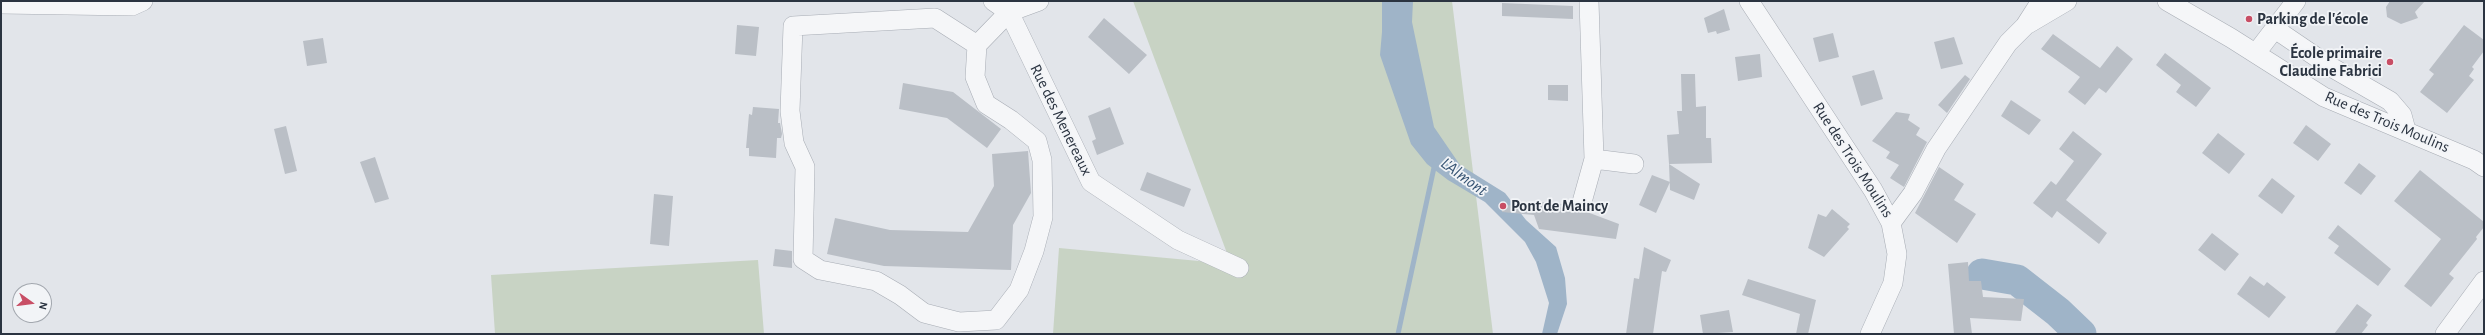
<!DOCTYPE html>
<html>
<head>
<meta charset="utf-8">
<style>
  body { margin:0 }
  #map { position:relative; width:2485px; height:335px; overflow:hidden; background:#e2e5ea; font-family:"Alegreya Sans",sans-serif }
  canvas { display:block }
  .frame { position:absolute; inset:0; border:2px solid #2b3441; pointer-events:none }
  .north { position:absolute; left:12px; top:283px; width:40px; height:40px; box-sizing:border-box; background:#f2f4f7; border:1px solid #a2a7ae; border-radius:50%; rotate:104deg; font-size:11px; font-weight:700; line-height:16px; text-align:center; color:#2b3441 }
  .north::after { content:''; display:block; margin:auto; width:14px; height:18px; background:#c84e65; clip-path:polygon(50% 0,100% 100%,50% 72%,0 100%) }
</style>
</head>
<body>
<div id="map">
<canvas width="2485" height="335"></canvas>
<div class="frame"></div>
<div class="north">N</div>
</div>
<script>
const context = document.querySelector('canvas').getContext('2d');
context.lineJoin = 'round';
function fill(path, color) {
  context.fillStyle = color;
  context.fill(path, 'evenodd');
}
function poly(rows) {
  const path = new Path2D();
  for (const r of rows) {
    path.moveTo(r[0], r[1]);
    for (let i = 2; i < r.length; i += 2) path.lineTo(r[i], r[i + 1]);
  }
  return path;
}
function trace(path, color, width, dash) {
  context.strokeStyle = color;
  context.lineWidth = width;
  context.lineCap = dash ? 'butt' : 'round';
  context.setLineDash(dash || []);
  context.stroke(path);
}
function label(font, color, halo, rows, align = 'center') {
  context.font = font + ' "Alegreya Sans",sans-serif';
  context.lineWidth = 3.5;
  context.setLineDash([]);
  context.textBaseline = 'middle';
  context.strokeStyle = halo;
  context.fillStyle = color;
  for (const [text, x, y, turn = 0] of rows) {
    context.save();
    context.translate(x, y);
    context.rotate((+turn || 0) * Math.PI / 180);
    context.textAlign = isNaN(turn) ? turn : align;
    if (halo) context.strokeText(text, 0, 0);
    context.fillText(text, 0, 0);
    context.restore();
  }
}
fill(poly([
  [1133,1,1452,1,1493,334,1053,334,1059,248,1231,264],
  [758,260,764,334,495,334,491,275]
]), '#c8d3c4');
fill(poly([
  [1382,1,1413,1,1412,22,1434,127,1460,165,1505,193,1526,220,1556,247,1565,278,1567,304,1557,334,1542,334,1549,303,1536,262,1525,242,1485,202,1448,180,1427,164,1411,144,1380,55,1382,32]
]), '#9fb4c8');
trace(poly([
  [1398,334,1435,163]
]), '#9fb4c8', 5);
trace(poly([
  [1982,274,2017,280,2058,312,2081,334]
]), '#9fb4c8', 31);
fill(poly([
  [2390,1,2425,1,2415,12,2418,18,2401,24,2387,17,2386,7],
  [1502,3,1573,6,1573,19,1502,16],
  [1724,9,1730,30,1717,34,1716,31,1708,33,1704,18],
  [1104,18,1147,55,1129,74,1088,37],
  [737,25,759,27,756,56,735,54],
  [2464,25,2484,40,2484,51,2472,67,2474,69,2469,76,2474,80,2447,113,2420,92,2434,74,2429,70],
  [1833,33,1839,57,1819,62,1813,38],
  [2053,34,2100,68,2117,46,2133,59,2106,93,2099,88,2085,105,2068,92,2080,77,2041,49],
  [1954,37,1963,64,1941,69,1934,42],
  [323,38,327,63,307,66,303,41],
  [2165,53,2211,88,2196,107,2176,92,2181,85,2156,65],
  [1760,54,1762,77,1738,81,1735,57],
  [1874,70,1883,99,1861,106,1852,76],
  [1681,74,1695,74,1696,107,1706,106,1706,138,1711,138,1712,163,1669,164,1667,135,1679,134,1677,111,1682,111],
  [1965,75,1970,79,1947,113,1938,105],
  [903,83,953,92,1001,129,987,148,947,118,899,109],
  [1548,85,1568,85,1568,101,1548,100],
  [2011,100,2041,120,2029,135,2001,116],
  [753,107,779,109,778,123,780,123,782,134,781,138,777,138,776,158,749,156,749,148,746,148,749,114,752,115],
  [1110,107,1124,144,1097,155,1092,141,1096,139,1088,116],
  [1896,112,1910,114,1908,120,1920,128,1916,135,1927,142,1904,187,1890,178,1899,165,1886,158,1890,152,1872,141],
  [2306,125,2331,144,2318,161,2293,143],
  [286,126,297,171,285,174,274,129],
  [2073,131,2102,154,2066,200,2107,233,2099,244,2057,211,2052,218,2033,203,2051,181,2056,185,2074,161,2059,149],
  [2218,133,2245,154,2229,174,2202,153],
  [1028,151,1031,193,1013,225,1011,270,884,266,827,254,835,218,890,230,968,232,994,186,992,154],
  [375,157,389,199,375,203,360,162],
  [2359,163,2376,176,2361,195,2344,183],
  [1669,164,1700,184,1694,200,1670,190],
  [1939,167,1964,184,1954,200,1976,214,1957,243,1915,213],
  [2420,170,2484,222,2484,227,2476,237,2477,239,2449,274,2454,278,2431,307,2404,286,2441,239,2394,201],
  [1147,172,1191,189,1184,207,1140,190],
  [1652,175,1670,182,1656,213,1639,205],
  [2272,178,2295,196,2282,214,2258,196],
  [654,194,673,196,669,246,650,244],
  [1541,202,1562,204,1573,207,1579,212,1587,212,1619,224,1616,239,1539,229,1534,215,1502,212,1502,206],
  [1832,209,1850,224,1847,227,1849,229,1824,257,1808,248,1818,214,1826,217],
  [2338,225,2391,269,2378,286,2334,253,2339,246,2328,238],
  [2212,233,2239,254,2225,271,2198,250],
  [1644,247,1671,260,1666,272,1662,271,1653,334,1626,334,1634,278,1639,279],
  [775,249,792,251,792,268,773,266],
  [1968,262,1969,281,1981,281,1983,297,2024,299,2021,321,1970,318,1972,334,1954,334,1948,264],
  [2250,276,2264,286,2267,282,2286,297,2269,318,2237,294],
  [1748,279,1816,300,1808,334,1796,334,1800,314,1742,295],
  [2357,304,2372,315,2366,323,2368,325,2361,334,2334,334],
  [1729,310,1733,332,1703,334,1700,315]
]), '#babfc6');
const minor = poly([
  [993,1,1009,12],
  [1749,1,1873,190,1891,223,1897,254,1893,283,1870,334],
  [2167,1,2231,38,2324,97,2474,160,2484,167],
  [1,4,132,6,143,1],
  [1009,12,1091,182,1178,240,1239,268],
  [2028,24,2067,1],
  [2275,29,2331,67,2390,101,2402,115,2406,130],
  [977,45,935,18,793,26,790,111,794,143,805,167,803,259,820,270,876,281,900,295,924,313,959,322,996,320,1019,290,1034,251,1043,217,1042,160,1037,141,1011,120,986,104,975,77,977,45,1009,12,1039,1],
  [2256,53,2296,1],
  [1594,159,1634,164],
  [1582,202,1594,159,1589,1],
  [1891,223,1913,193,1936,149,2008,43,2025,26,2041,1],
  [2445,334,2484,281]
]);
trace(minor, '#a7acb4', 20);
trace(minor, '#f5f6f8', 19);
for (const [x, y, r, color] of [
  [2249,19,4,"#c84e65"],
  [2390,62,4,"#c84e65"],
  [1503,206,4,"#c84e65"]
]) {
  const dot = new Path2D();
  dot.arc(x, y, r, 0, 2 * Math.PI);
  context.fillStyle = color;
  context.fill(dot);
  trace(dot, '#f2f4f7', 1.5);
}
label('bold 16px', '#2b3441', '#f2f4f7', [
  ["Parking de l'école",2257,19],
  ["École primaire",2382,53,"right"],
  ["Claudine Fabrici",2382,71,"right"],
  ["Pont de Maincy",1511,206]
], 'left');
label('16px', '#2b3441', '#f2f4f7', [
  ["Rue des Menereaux",1061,120,64],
  ["Rue des Trois Moulins",2387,122,23],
  ["Rue des Trois Moulins",1853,160,57]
]);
label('italic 17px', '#375473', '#f2f4f7', [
  ["L'Almont",1464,177,36]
]);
</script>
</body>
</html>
